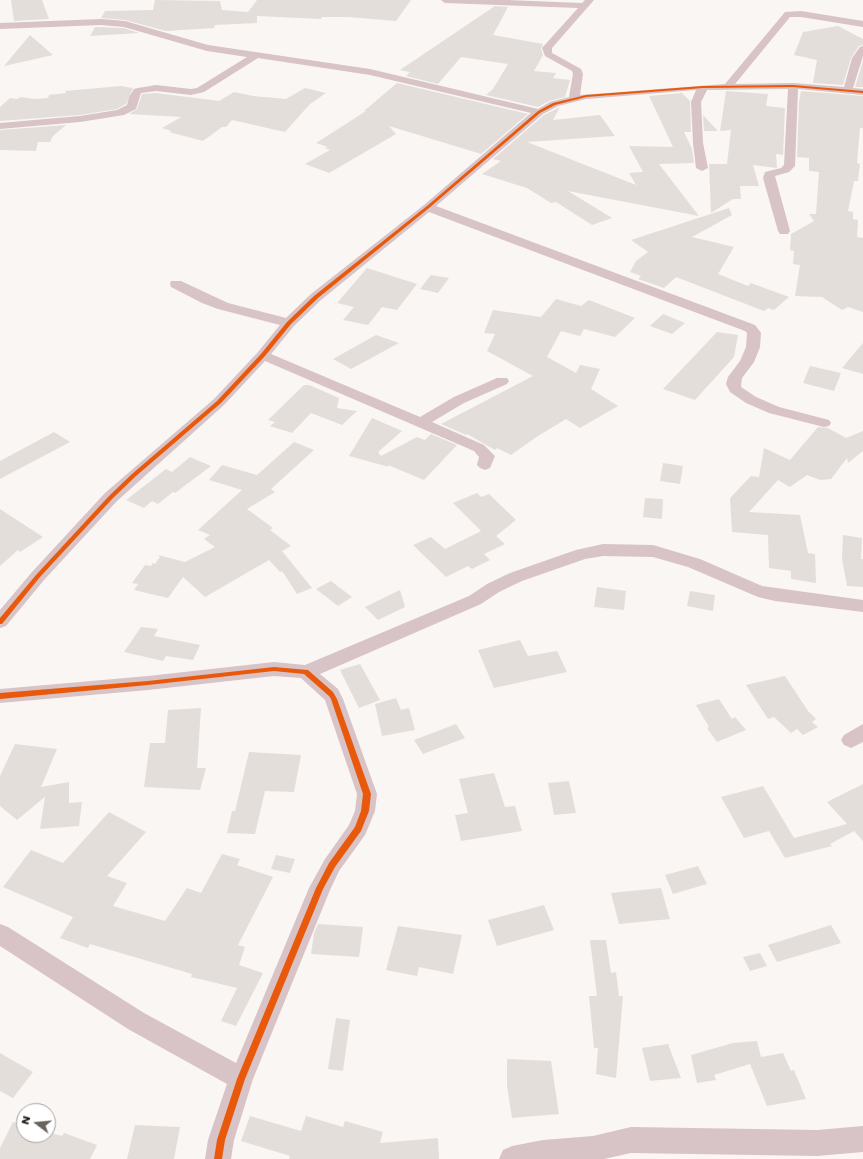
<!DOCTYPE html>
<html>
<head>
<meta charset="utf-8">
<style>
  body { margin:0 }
  #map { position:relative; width:863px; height:1159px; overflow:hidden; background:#faf6f3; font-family:Poppins,sans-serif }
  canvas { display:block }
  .north { position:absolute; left:16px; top:1103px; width:40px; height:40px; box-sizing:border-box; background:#fff; border:1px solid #a5a2a0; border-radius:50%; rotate:286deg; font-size:11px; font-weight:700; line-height:16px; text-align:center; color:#1d1612 }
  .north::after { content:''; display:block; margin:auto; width:14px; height:18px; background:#6a6461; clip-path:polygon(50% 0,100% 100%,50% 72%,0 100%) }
</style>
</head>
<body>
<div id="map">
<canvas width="863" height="1159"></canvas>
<div class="north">N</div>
</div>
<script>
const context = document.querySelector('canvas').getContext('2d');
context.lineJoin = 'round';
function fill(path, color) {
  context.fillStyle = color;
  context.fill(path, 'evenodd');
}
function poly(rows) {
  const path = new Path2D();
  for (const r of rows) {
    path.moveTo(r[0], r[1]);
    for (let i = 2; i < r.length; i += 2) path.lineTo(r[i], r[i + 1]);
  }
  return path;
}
fill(poly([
  [11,0,42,0,49,19,14,21],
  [155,0,220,1,222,10,248,12,257,0,411,0,396,21,348,17,322,17,321,19,257,16,257,23,215,25,214,28,166,31,125,20,101,18,105,11,153,10],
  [495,6,508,7,493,35,543,44,541,49,543,55,534,71,556,73,553,78,570,80,565,97,549,101,538,107,486,95,493,89,508,64,461,57,438,84,406,76,410,72,400,70],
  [838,26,863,39,863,45,859,46,851,58,843,85,813,83,817,60,794,55,803,32],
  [95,27,124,28,139,33,90,36],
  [30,35,53,55,4,66],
  [863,61,863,87,855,87],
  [397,83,528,114,481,154,389,126,396,134,329,173,305,164,330,150,325,148,328,147,316,143,366,111,364,111],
  [121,86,133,88,126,104,117,109,80,115,0,121,0,107,10,98,17,99,21,97,34,99,48,98,49,95,66,93,65,91],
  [305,88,326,93,310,104,285,132,232,120,226,127,222,127,203,141,169,132,172,131,162,128,181,117,129,114,137,109,142,94,156,93,219,101,234,92,253,96,286,99],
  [726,91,768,94,766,106,785,108,783,155,776,154,777,168,753,165,759,186,740,186,741,199,733,199,711,213,709,164,727,164,731,130,720,131],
  [801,91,863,96,863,128,860,128,857,163,860,164,858,181,854,181,848,211,853,212,853,219,858,220,857,237,863,238,863,312,848,307,842,310,822,297,795,296,800,265,793,264,794,251,790,250,791,234,814,221,809,214,816,214,819,172,809,171,809,158,797,157,799,102],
  [682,93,690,101,691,132,684,132,692,149,694,163,659,164,699,216,568,191,612,218,592,225,556,202,551,203,527,188,482,174,501,161,493,159,544,115,560,107,553,120,600,115,615,136,527,142,636,185,629,173,643,172,629,146,673,147,649,96],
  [703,115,718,131,704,131],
  [66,125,53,136,50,142,38,142,36,151,0,150,0,130],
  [729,208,732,215,692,237,734,247,718,274,748,286,751,283,789,297,774,310,768,308,764,311,676,277,664,288,638,279,641,276,630,272,636,261,648,252,631,240],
  [367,268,417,284,397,310,382,307,368,325,343,320,354,307,337,303],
  [431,275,449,278,438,293,420,289],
  [556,299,581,306,589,300,635,318,615,337,584,329,580,336,561,331,547,357,576,373,580,365,600,369,591,389,618,406,580,428,566,419,538,436,511,455,497,448,495,450,467,434,466,435,441,424,533,376,487,351,495,334,484,333,493,310,541,317],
  [663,314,685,323,672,334,650,326],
  [717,332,738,335,734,357,695,400,663,389],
  [376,335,399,343,351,369,333,359],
  [863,343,863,374,842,368],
  [810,366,841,373,834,391,803,383],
  [304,385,309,385,339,398,337,408,357,411,342,425,311,413,292,433,270,426,275,422,268,420],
  [372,418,402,431,378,452,381,456,417,437,425,440,431,434,457,445,424,480,388,465,389,467,349,456],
  [818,427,828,428,846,438,863,431,863,451,848,463,847,458,831,479,820,480,807,475,790,487,778,480,749,512,800,515,808,553,815,554,816,583,791,579,791,571,769,568,768,535,732,532,730,498,751,476,759,477,764,448,790,460],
  [54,432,70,442,0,479,0,461],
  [294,442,314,450,271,489,275,492,247,509,273,528,270,530,291,546,282,551,312,588,297,594,282,571,280,572,269,560,205,597,183,577,168,598,134,590,138,584,132,583,145,565,151,566,153,563,155,564,160,557,158,555,185,562,215,547,204,539,210,535,198,530,242,490,209,480,222,465,257,475],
  [190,457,211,466,175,493,173,492,158,504,152,501,144,508,126,500,166,469,172,472],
  [663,463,683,466,680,484,660,481],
  [477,493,481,497,489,494,516,520,496,536,505,544,484,554,490,560,472,569,468,566,446,577,413,545,431,537,445,549,481,531,453,503],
  [645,498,663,499,662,519,643,517],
  [0,509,43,537,20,552,18,550,0,566],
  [843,535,862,538,861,559,863,559,863,587,847,586,842,559],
  [331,581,352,597,338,606,316,589],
  [597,587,626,591,624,610,594,607],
  [400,590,405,607,378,620,365,607],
  [690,591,715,595,713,611,687,606],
  [141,627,158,629,154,636,200,645,193,660,166,656,163,661,124,652],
  [520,640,528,656,557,651,567,672,494,688,478,650],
  [360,664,380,700,359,708,340,670],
  [785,676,808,711,816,719,812,722,818,727,803,735,797,729,791,733,774,717,768,719,746,685],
  [396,698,401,710,409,708,415,730,382,736,375,704],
  [719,699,732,719,735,717,746,730,717,742,707,728,709,727,696,705],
  [201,708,197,768,206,768,200,790,144,787,150,743,165,743,168,710],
  [456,724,465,738,423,754,414,740],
  [15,744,57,749,41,787,69,782,69,803,82,802,79,826,40,829,45,797,17,820,0,806,0,776],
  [249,752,301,755,294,792,265,791,255,834,227,833,232,811,235,811],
  [494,773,505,807,515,806,522,831,461,841,455,815,468,813,459,779],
  [569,781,576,813,554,815,548,783],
  [863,784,863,841,854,831,830,844,832,846,785,858,769,831,744,838,721,797,763,786,794,838,847,824,827,802],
  [109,812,146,832,107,876,127,883,113,906,165,921,187,888,201,893,222,854,240,859,237,865,273,877,238,945,245,947,239,965,263,973,236,1026,221,1021,237,988,191,977,192,974,90,944,88,948,60,938,73,917,3,887,31,850,63,863],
  [276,855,295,859,290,873,271,869],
  [698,866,707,884,673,894,665,875],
  [661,888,670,919,619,924,611,893],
  [544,905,554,930,497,946,488,920],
  [318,924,363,927,359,957,311,954,314,933],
  [831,925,841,943,777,962,768,945],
  [398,926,462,935,453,974,419,967,417,976,386,970],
  [590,940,606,940,611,973,616,972,619,996,623,996,616,1078,596,1074,598,1048,594,1048,589,996,597,996],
  [760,953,767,966,750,971,743,957],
  [336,1018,350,1020,343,1071,328,1069],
  [757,1041,761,1057,783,1053,791,1071,794,1070,806,1099,767,1106,750,1064,714,1075,716,1080,697,1083,691,1055,733,1043],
  [668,1044,681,1078,650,1081,642,1048],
  [0,1053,33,1072,13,1098,0,1091],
  [507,1059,551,1061,559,1114,512,1118,507,1086],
  [250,1116,301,1131,306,1116,343,1127,345,1121,383,1132,380,1143,438,1138,439,1159,289,1159,290,1156,241,1141],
  [13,1122,24,1125,24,1135,48,1135,48,1132,62,1136,64,1133,97,1145,90,1159,0,1159,0,1148],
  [135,1125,180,1127,174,1159,127,1159]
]), '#e4dedb');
fill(poly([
  [441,0,507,0,582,3,585,0,594,0,552,48,552,53,581,69,583,74,580,95,725,84,785,12,801,11,863,21,863,27,801,17,790,17,735,84,793,83,844,87,852,58,860,47,863,46,863,56,853,88,863,89,863,95,798,89,795,166,789,172,775,176,790,231,788,234,780,234,778,231,763,178,765,172,781,168,784,165,788,89,707,90,701,102,703,143,708,168,702,171,696,168,693,143,691,102,696,90,586,99,558,106,543,114,436,206,755,325,761,333,760,347,754,362,742,378,741,387,756,397,779,407,829,420,831,423,829,426,824,427,769,413,746,403,730,392,726,384,728,377,740,361,746,347,747,333,745,331,429,212,321,300,294,326,271,354,420,417,454,397,497,378,507,378,509,381,507,384,464,403,432,422,484,445,495,456,490,468,485,470,480,468,477,465,479,457,474,451,265,361,224,405,117,501,44,580,6,626,0,628,0,610,32,572,105,493,214,399,258,352,280,325,218,309,202,303,171,287,170,284,171,281,181,281,228,303,286,318,311,294,424,205,531,113,370,75,258,58,204,92,191,95,156,91,141,93,136,109,124,115,80,122,0,129,0,123,80,116,117,110,127,105,129,97,134,89,138,88,156,85,191,89,197,88,247,57,207,51,124,27,101,25,0,29,0,23,101,19,125,21,208,45,370,69,538,109,550,102,569,97,573,74,572,71,545,56,542,48,578,8,445,3,441,0],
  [603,544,653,545,700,559,762,586,863,600,863,612,775,601,758,597,688,567,653,557,603,556,585,559,522,581,499,592,481,604,320,674,338,689,343,699,377,794,375,811,365,835,339,871,330,890,253,1079,234,1140,231,1159,205,1159,208,1140,227,1084,128,1029,0,946,0,924,8,927,144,1013,236,1063,309,888,325,859,349,825,355,811,357,794,325,700,301,678,274,676,148,690,0,703,0,689,148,676,274,662,305,665,469,596,487,584,510,573,576,550,603,544],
  [863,724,863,742,851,748,844,745,841,740,844,735,863,724],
  [863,1126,863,1152,817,1156,631,1153,604,1159,499,1159,503,1150,512,1146,543,1140,593,1136,631,1127,817,1130,863,1126]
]), '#d8c3c7');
fill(poly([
  [793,85,863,91,863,93,793,87,703,88,586,97,555,105,540,113,429,208,318,298,291,324,265,356,221,403,136,476,113,498,40,577,2,624,0,624,0,618,36,575,109,496,132,474,217,401,261,354,287,322,314,296,427,206,538,111,553,103,586,95,703,86,793,85],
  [274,667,308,670,333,692,337,699,371,794,369,811,361,831,335,867,323,889,245,1079,225,1140,222,1159,214,1159,217,1140,237,1079,316,888,329,863,355,827,361,811,363,794,331,699,329,696,304,674,274,671,148,685,0,699,0,693,148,681,274,667]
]), '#e8590c');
</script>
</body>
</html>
